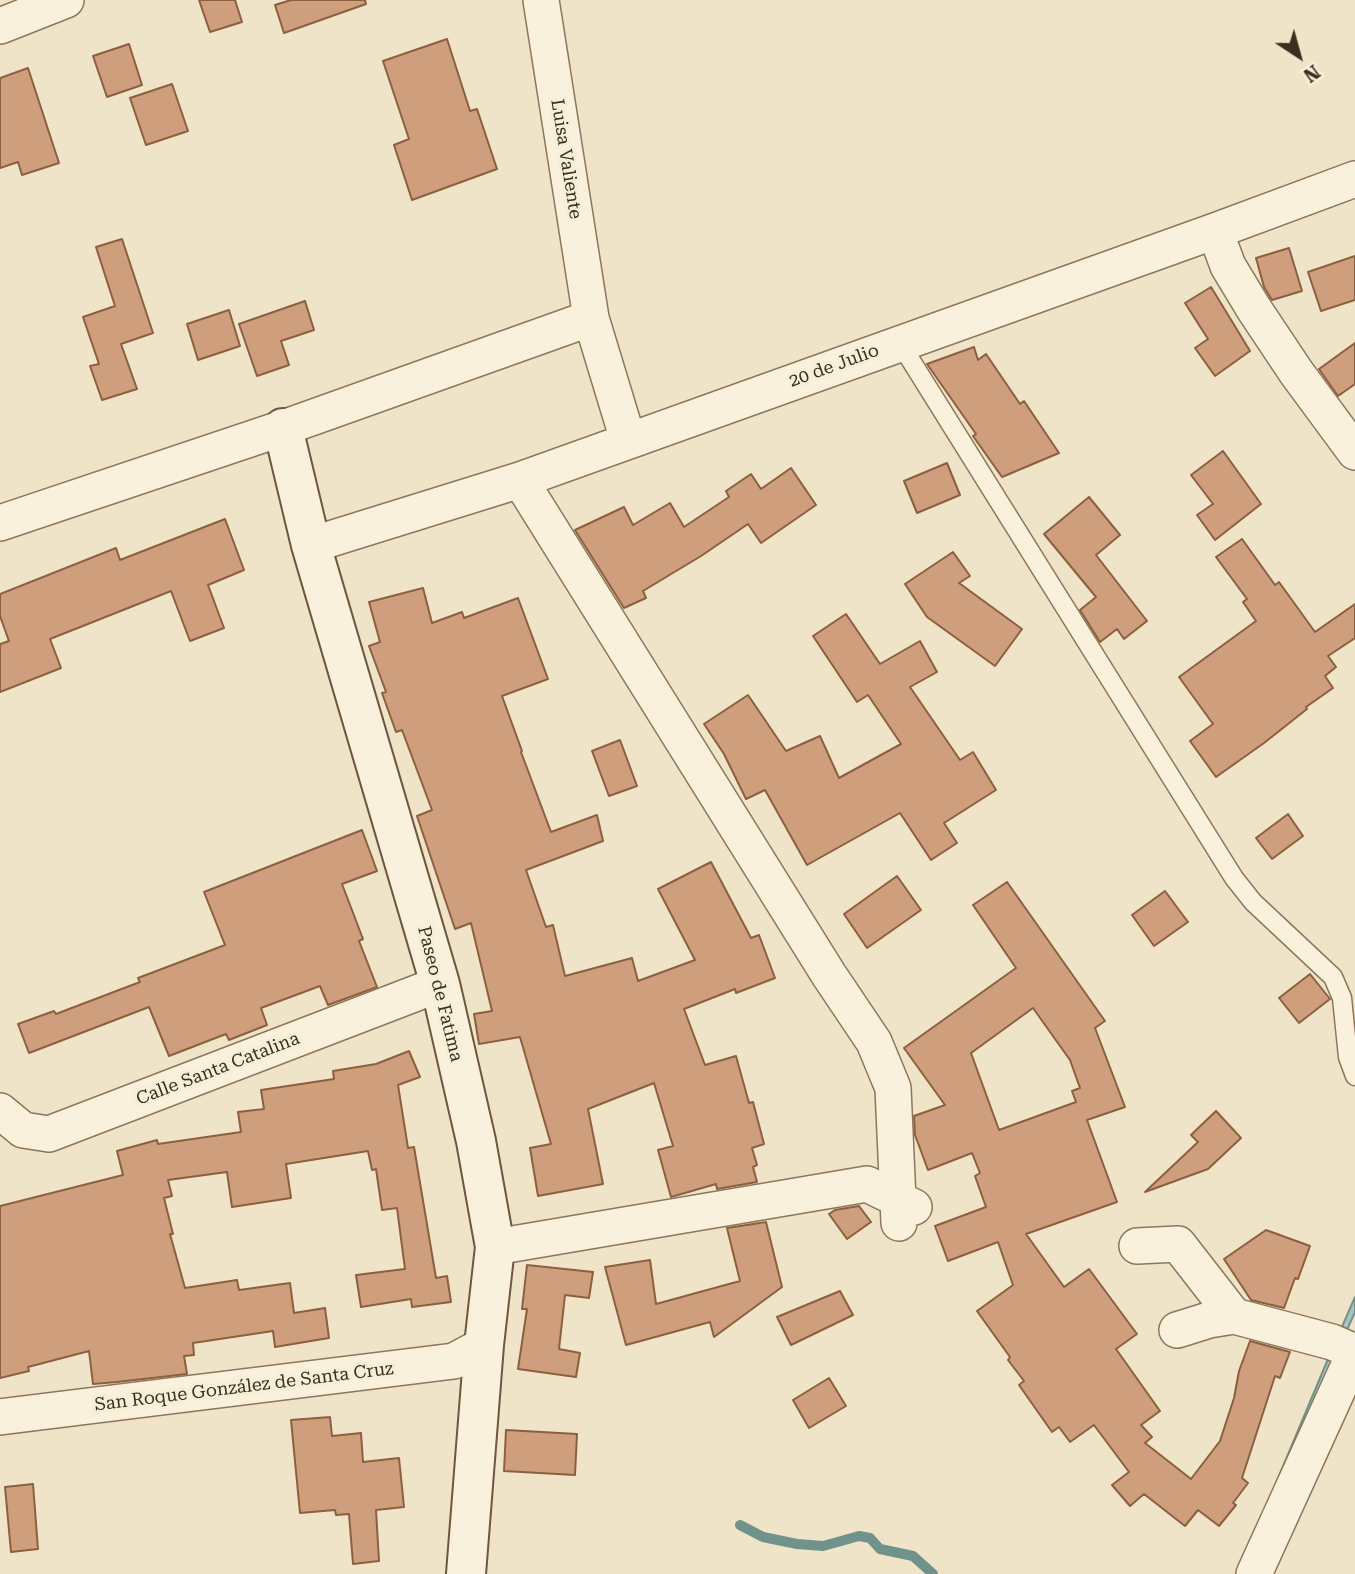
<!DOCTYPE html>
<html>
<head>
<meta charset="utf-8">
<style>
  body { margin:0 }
  #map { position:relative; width:1355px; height:1574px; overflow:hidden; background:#f0e4c8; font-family:"Roboto Serif",serif }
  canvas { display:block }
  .north { position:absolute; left:1264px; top:21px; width:70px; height:70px; -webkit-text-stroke:5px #f7eed8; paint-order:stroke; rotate:144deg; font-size:19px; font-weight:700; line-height:28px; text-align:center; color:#3d2e20 }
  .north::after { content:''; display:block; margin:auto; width:24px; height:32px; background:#3d2e20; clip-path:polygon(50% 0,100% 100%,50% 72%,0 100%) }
</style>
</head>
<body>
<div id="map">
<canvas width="1355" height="1574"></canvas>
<div class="north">N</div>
</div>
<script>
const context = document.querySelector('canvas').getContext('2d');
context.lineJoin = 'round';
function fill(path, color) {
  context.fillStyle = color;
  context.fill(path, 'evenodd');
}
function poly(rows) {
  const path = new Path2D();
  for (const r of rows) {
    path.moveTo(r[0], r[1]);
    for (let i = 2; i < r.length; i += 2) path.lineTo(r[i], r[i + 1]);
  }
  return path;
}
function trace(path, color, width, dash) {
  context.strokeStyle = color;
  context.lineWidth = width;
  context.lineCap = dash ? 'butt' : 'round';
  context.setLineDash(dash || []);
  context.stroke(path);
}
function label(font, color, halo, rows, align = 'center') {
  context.font = font + ' "Roboto Serif",serif';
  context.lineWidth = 7;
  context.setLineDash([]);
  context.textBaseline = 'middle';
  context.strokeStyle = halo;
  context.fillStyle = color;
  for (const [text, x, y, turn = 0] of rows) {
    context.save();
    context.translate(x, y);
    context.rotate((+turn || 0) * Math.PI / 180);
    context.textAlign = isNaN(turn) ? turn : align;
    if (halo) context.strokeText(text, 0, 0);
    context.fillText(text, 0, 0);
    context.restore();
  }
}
const water = poly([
  [1355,1297,1355,1312,1238,1574,1328,1359,1355,1297]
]);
fill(water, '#a9c4bc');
trace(water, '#6f938a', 2);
trace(poly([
  [740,1525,763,1537,797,1544,823,1546,859,1536,870,1538,880,1549,913,1556,933,1574]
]), '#6f938a', 10);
const building = poly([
  [199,0,235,0,242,22,210,32,199,0],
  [291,0,365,0,366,4,284,33,275,5,291,0],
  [447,39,470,111,477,109,497,169,412,200,394,145,409,139,383,61,447,39],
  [129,44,142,85,107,97,93,56,129,44],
  [28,68,59,163,22,175,18,162,0,168,0,78,28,68],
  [172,84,188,131,146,145,130,98,172,84],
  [122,239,153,333,121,344,137,389,102,400,90,366,99,364,83,317,115,306,96,247,122,239],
  [1289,248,1302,291,1272,300,1264,287,1256,258,1289,248],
  [1355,256,1355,300,1321,311,1308,272,1355,256],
  [1211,287,1250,351,1215,376,1195,348,1208,339,1185,303,1211,287],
  [305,301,314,330,281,341,289,365,257,376,239,324,305,301],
  [229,310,240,346,198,360,187,324,229,310],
  [1355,343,1355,384,1338,396,1319,369,1355,343],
  [974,347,978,360,986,354,1020,404,1024,401,1059,453,1002,477,973,436,976,434,927,364,974,347],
  [1223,451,1261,504,1215,540,1197,515,1213,504,1191,475,1223,451],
  [947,463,960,495,917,513,904,481,947,463],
  [791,468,816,505,761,543,748,524,701,556,643,591,646,598,624,608,575,530,624,507,633,525,670,503,684,527,729,497,726,491,751,474,761,489,791,468],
  [1089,497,1120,535,1096,555,1147,621,1124,639,1117,629,1100,642,1080,610,1096,597,1044,534,1089,497],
  [225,519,244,570,208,585,224,628,190,641,171,591,50,639,61,668,0,692,0,644,9,641,0,616,0,594,116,548,120,560,225,519],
  [1242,539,1275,585,1279,582,1315,632,1355,604,1355,638,1328,656,1336,667,1325,676,1333,688,1306,707,1307,709,1264,743,1216,777,1190,741,1213,724,1179,677,1256,621,1243,602,1247,599,1216,557,1242,539],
  [953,552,970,576,959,583,1022,629,995,666,927,617,905,584,953,552],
  [423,588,432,623,462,612,464,618,518,598,548,679,502,696,522,751,521,752,551,832,597,815,603,841,526,870,546,927,553,925,565,976,632,958,638,981,695,960,658,889,711,862,751,938,759,935,775,978,736,993,735,989,684,1009,705,1065,736,1056,749,1103,753,1102,764,1144,752,1148,757,1165,753,1167,757,1182,717,1189,716,1184,671,1197,658,1150,673,1146,654,1083,588,1109,603,1184,538,1196,530,1148,551,1144,520,1037,479,1044,474,1014,492,1011,471,923,455,929,417,816,432,810,402,730,396,732,382,693,386,692,369,646,380,642,369,602,423,588],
  [846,614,880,664,920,641,937,672,910,687,960,760,973,752,996,790,944,823,957,843,931,860,900,813,807,865,765,790,746,799,724,754,704,724,748,695,786,751,820,736,839,778,901,744,868,695,857,702,813,636,846,614],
  [620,740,637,786,609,796,592,751,620,740],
  [1288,814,1303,836,1272,859,1256,838,1288,814],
  [362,830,377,871,342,884,363,939,359,941,377,987,328,1005,320,986,261,1008,267,1025,229,1040,226,1034,169,1056,149,1007,29,1053,18,1024,54,1011,56,1014,140,982,138,978,225,945,204,892,362,830],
  [897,876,921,910,867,948,844,914,897,876],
  [1007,882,1105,1021,1095,1028,1125,1107,1087,1120,1117,1202,1026,1234,1064,1287,1089,1269,1137,1334,1116,1349,1160,1411,1141,1425,1152,1437,1145,1443,1191,1479,1220,1441,1234,1398,1239,1371,1250,1341,1290,1352,1280,1378,1275,1376,1242,1478,1248,1483,1233,1503,1236,1505,1219,1526,1198,1510,1185,1526,1144,1494,1130,1506,1112,1485,1129,1472,1094,1425,1070,1442,1059,1427,1052,1432,1019,1385,1024,1381,1008,1360,1010,1357,977,1311,1013,1285,998,1242,948,1261,935,1226,986,1207,975,1176,980,1173,972,1153,928,1170,915,1135,914,1116,945,1105,904,1048,1016,968,973,905,1007,882],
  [1033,1008,1070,1060,1080,1088,1072,1091,1076,1102,999,1130,971,1053,1033,1008],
  [1165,891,1188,922,1154,946,1132,915,1165,891],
  [1310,974,1330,999,1299,1023,1279,998,1310,974],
  [409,1051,420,1077,398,1085,408,1148,414,1147,436,1278,447,1276,451,1302,412,1307,411,1299,361,1307,356,1275,405,1269,397,1208,382,1210,376,1169,372,1170,368,1151,286,1164,291,1198,232,1207,227,1172,168,1180,172,1196,164,1198,173,1234,170,1234,185,1288,237,1280,239,1290,290,1283,294,1313,325,1308,329,1338,275,1347,273,1331,193,1343,194,1355,184,1356,187,1374,117,1382,93,1384,89,1351,28,1367,29,1371,0,1378,0,1206,123,1175,117,1151,157,1140,158,1144,241,1132,238,1112,264,1109,261,1090,334,1079,333,1071,376,1064,409,1051],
  [1216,1111,1241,1138,1208,1169,1145,1192,1198,1142,1191,1135,1216,1111],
  [859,1206,871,1222,847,1239,829,1214,835,1210,859,1206],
  [766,1222,782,1287,714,1337,710,1322,626,1345,605,1267,650,1260,656,1304,740,1281,727,1228,766,1222],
  [1266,1230,1310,1246,1298,1279,1295,1278,1284,1308,1251,1300,1224,1259,1266,1230],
  [527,1265,593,1272,589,1298,565,1295,559,1349,580,1353,576,1377,518,1369,527,1309,522,1309,527,1265],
  [840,1291,853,1315,791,1345,777,1317,840,1291],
  [829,1378,846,1406,809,1428,793,1400,829,1378],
  [330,1417,332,1436,361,1433,363,1462,399,1458,404,1507,376,1510,379,1561,353,1564,349,1514,336,1515,335,1510,300,1513,291,1420,330,1417],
  [506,1430,577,1434,575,1475,504,1471,506,1430],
  [33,1484,38,1549,11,1552,5,1487,33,1484]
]);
fill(building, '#cf9f7d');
trace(building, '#8d5f41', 2);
const lane = poly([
  [900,343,1234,878,1253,902,1333,977,1342,998,1348,1057,1355,1076]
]);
const street = poly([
  [541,0,591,318,628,440],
  [0,26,66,0],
  [1215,231,1228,266,1254,309,1296,372,1355,452],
  [520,480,829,975,874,1042,893,1088,899,1223],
  [0,523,283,428,591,318],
  [311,545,520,480,1215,231,1355,179],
  [0,1111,23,1130,49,1134,440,984],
  [1137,1246,1178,1244,1234,1316],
  [495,1247,867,1184,914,1207],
  [1177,1330,1209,1320,1234,1316,1332,1342,1355,1352],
  [0,1417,454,1361,484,1345],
  [1254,1574,1355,1352]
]);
const secondary = poly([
  [283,428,311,545,440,984,476,1141,495,1247,484,1345,466,1574]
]);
trace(lane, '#8d765c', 21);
trace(street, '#8d765c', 38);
trace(secondary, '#6f573f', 42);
trace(lane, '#faf1dc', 18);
trace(street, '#faf1dc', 35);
trace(secondary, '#faf1dc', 38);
label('18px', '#3d2e20', '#f7eed8', [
  ["Luisa Valiente",566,159,81],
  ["20 de Julio",834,366,-20],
  ["Paseo de Fatima",440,994,76],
  ["Calle Santa Catalina",218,1069,-21],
  ["San Roque González de Santa Cruz",244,1387,-7]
]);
</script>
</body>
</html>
